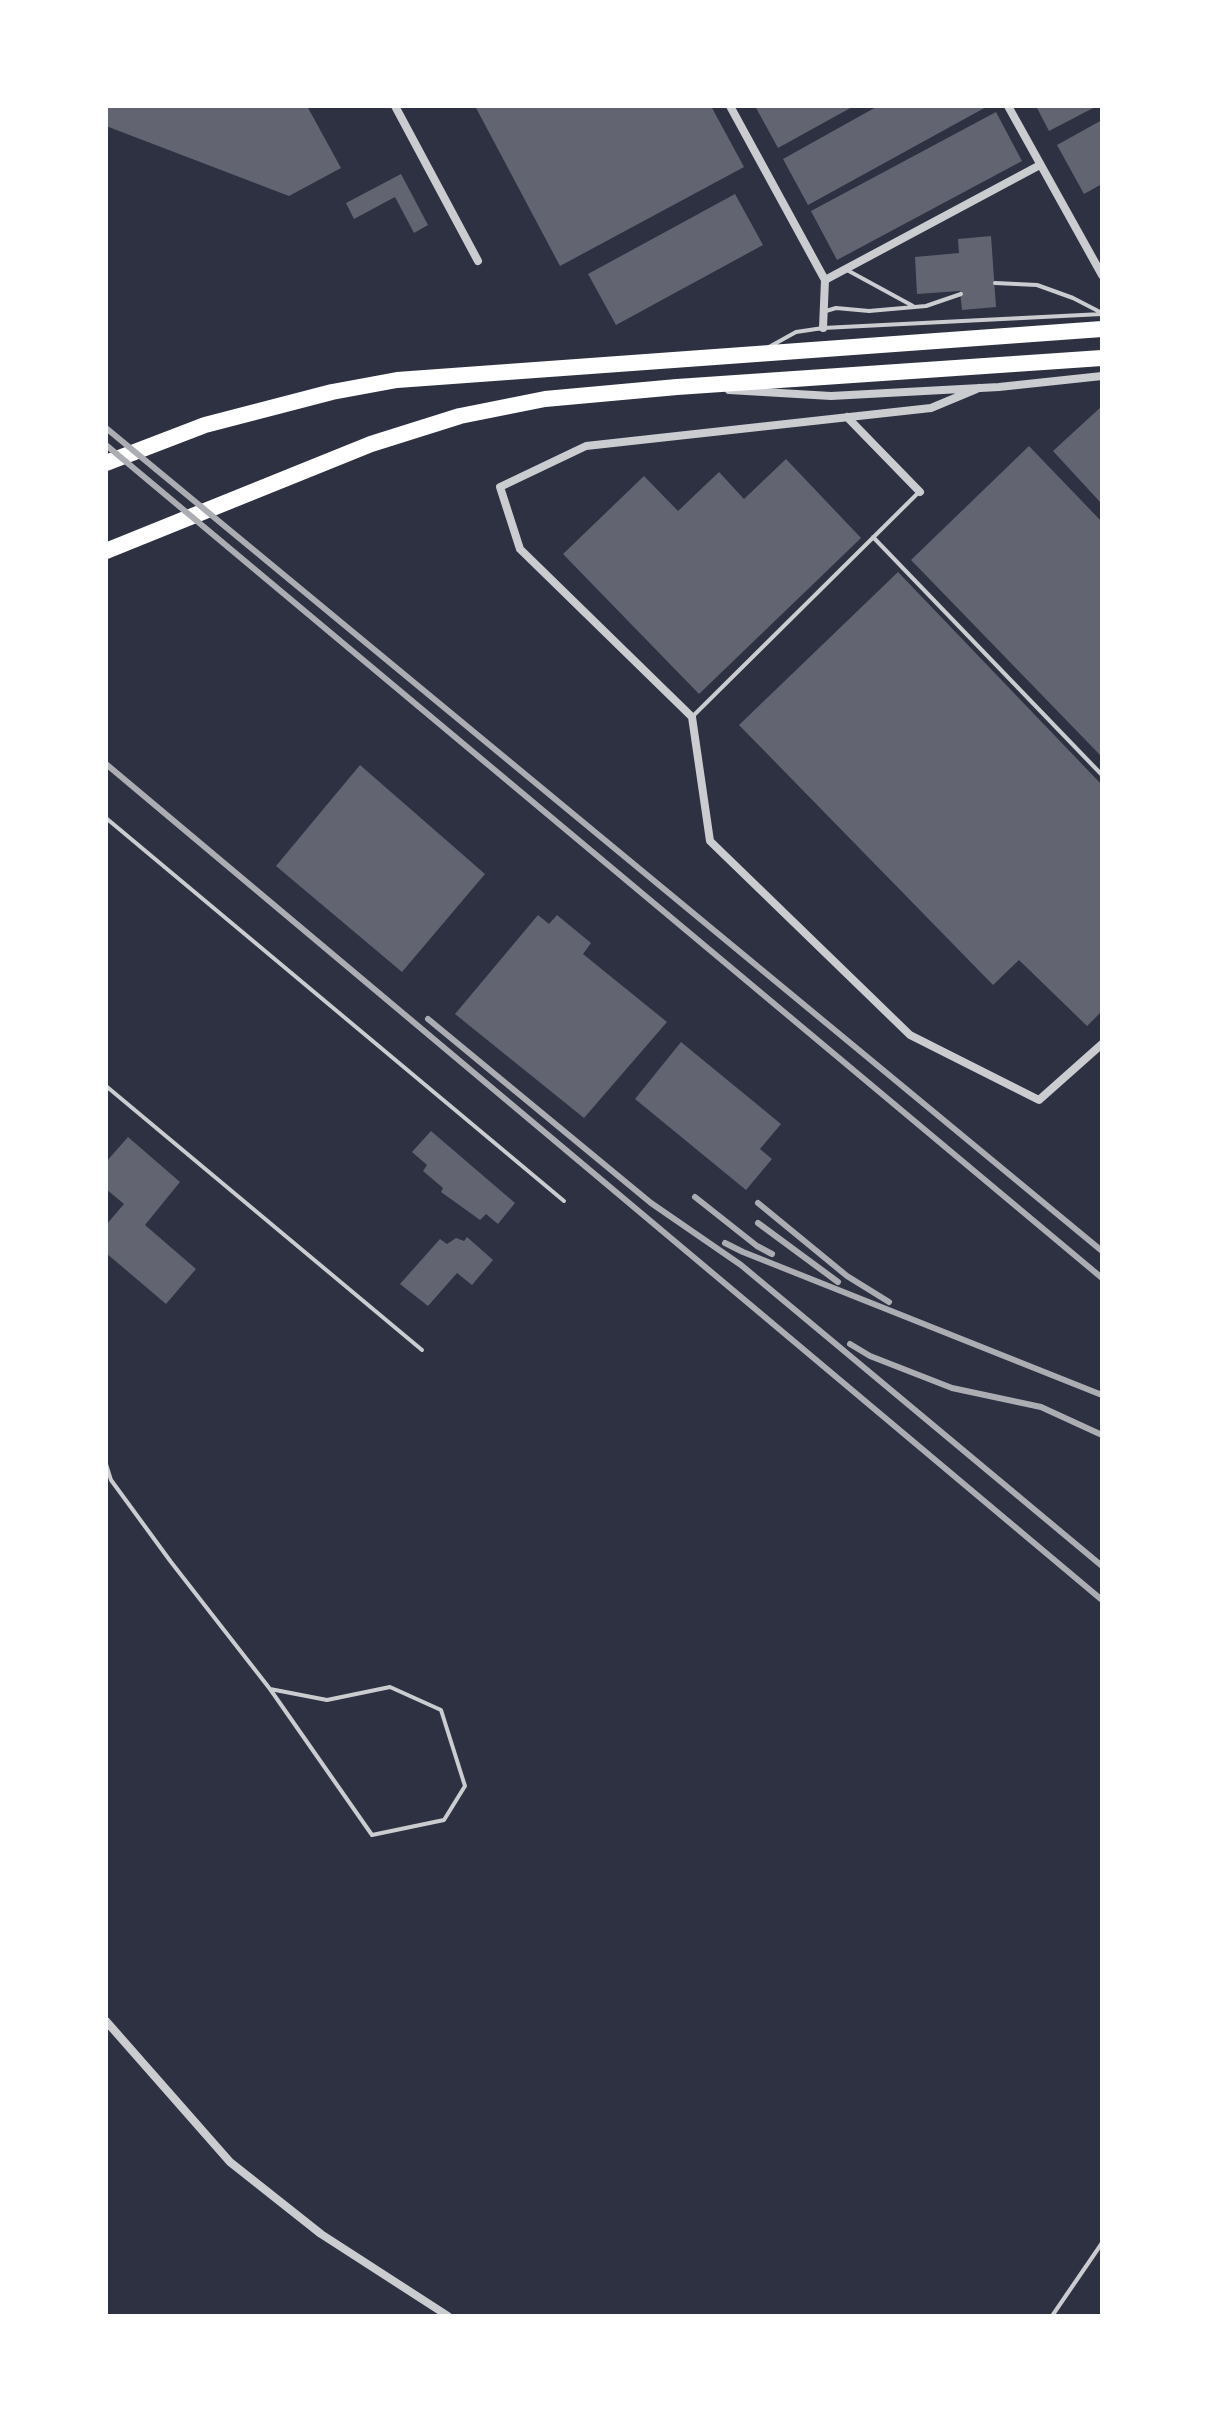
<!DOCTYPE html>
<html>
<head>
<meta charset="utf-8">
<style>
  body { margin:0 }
  #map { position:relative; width:1208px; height:2422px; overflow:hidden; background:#2d3142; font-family:Arial,sans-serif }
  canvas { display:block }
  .frame { position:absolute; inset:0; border:108px solid #fff; pointer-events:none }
</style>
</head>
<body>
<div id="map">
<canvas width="1208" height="2422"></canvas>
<div class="frame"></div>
</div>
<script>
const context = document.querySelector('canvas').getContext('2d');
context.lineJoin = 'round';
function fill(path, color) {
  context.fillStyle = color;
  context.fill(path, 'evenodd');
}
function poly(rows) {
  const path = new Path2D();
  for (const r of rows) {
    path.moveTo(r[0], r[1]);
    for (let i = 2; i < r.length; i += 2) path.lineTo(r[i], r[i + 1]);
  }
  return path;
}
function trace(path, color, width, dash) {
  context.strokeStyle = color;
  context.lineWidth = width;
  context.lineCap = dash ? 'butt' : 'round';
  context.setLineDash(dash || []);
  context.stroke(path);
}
fill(poly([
  [106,106,307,106,341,168,289,196,106,126],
  [475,106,711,106,744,167,560,266],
  [755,106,854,106,778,148],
  [878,106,988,106,808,205,783,159],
  [1036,106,1097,106,1049,131],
  [996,112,1022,161,837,260,811,211],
  [1102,120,1102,184,1084,194,1057,145],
  [401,174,428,225,414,233,395,197,354,219,346,203],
  [735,194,763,245,616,325,588,274],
  [991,236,996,307,962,310,960,291,917,294,915,257,959,253,958,239],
  [1102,406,1102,500,1100,502,1053,451],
  [1029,446,1102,522,1102,757,911,560],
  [786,459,861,538,699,694,563,554,644,476,678,511,719,472,744,499],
  [898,572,1102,785,1102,1011,1087,1026,1019,960,993,985,739,725],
  [360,765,485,874,402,972,276,866],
  [538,915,549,924,557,915,591,943,583,954,667,1022,584,1118,455,1014],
  [681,1042,781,1124,760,1149,772,1159,746,1190,635,1099],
  [431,1131,515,1203,498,1224,486,1214,480,1220,462,1207,441,1192,443,1188,423,1171,427,1165,412,1152],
  [128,1137,180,1182,145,1225,196,1269,166,1304,106,1253,106,1225,124,1204,106,1189,106,1162],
  [467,1237,493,1260,472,1285,457,1273,428,1306,400,1284,440,1239,447,1244,456,1238,464,1241]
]), '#626471');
trace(poly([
  [847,270,913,306],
  [995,283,1037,285,1073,298,1100,312],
  [826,311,836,308,869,311,926,306,961,294],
  [769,347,796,332,823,328,1102,314],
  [873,537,1102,775],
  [692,717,918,493],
  [106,818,564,1201],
  [106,1086,422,1350],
  [106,1464,111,1480,171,1562,270,1689,372,1835,444,1820,465,1786,441,1710,390,1687,327,1700,270,1689],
  [1052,2316,1102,2243]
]), '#caccd0', 4);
trace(poly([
  [395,106,478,261],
  [730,106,825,280,823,328],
  [1008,106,1102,275],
  [825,280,1040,165],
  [979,388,931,408,586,446,500,487,520,549,692,717,710,841,910,1035,1039,1100,1102,1044],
  [729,390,831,396,999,387,1102,376],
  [847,417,920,492],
  [106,2021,230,2162,321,2234,448,2316]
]), '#caccd0', 8);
trace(poly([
  [106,463,205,425,332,392,397,380,1102,329],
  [106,551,371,444,460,416,545,399,677,387,1102,358]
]), '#fff', 16);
trace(poly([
  [106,428,1102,1251],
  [106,445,1102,1278],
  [106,764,1102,1600],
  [428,1019,651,1203,741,1265,1102,1566],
  [695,1197,757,1246,772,1254],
  [758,1203,847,1276,889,1302],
  [758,1223,838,1282],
  [725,1243,743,1252,1102,1395],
  [850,1344,870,1356,952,1388,1041,1407,1102,1435]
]), '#abadb3', 6);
</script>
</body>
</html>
